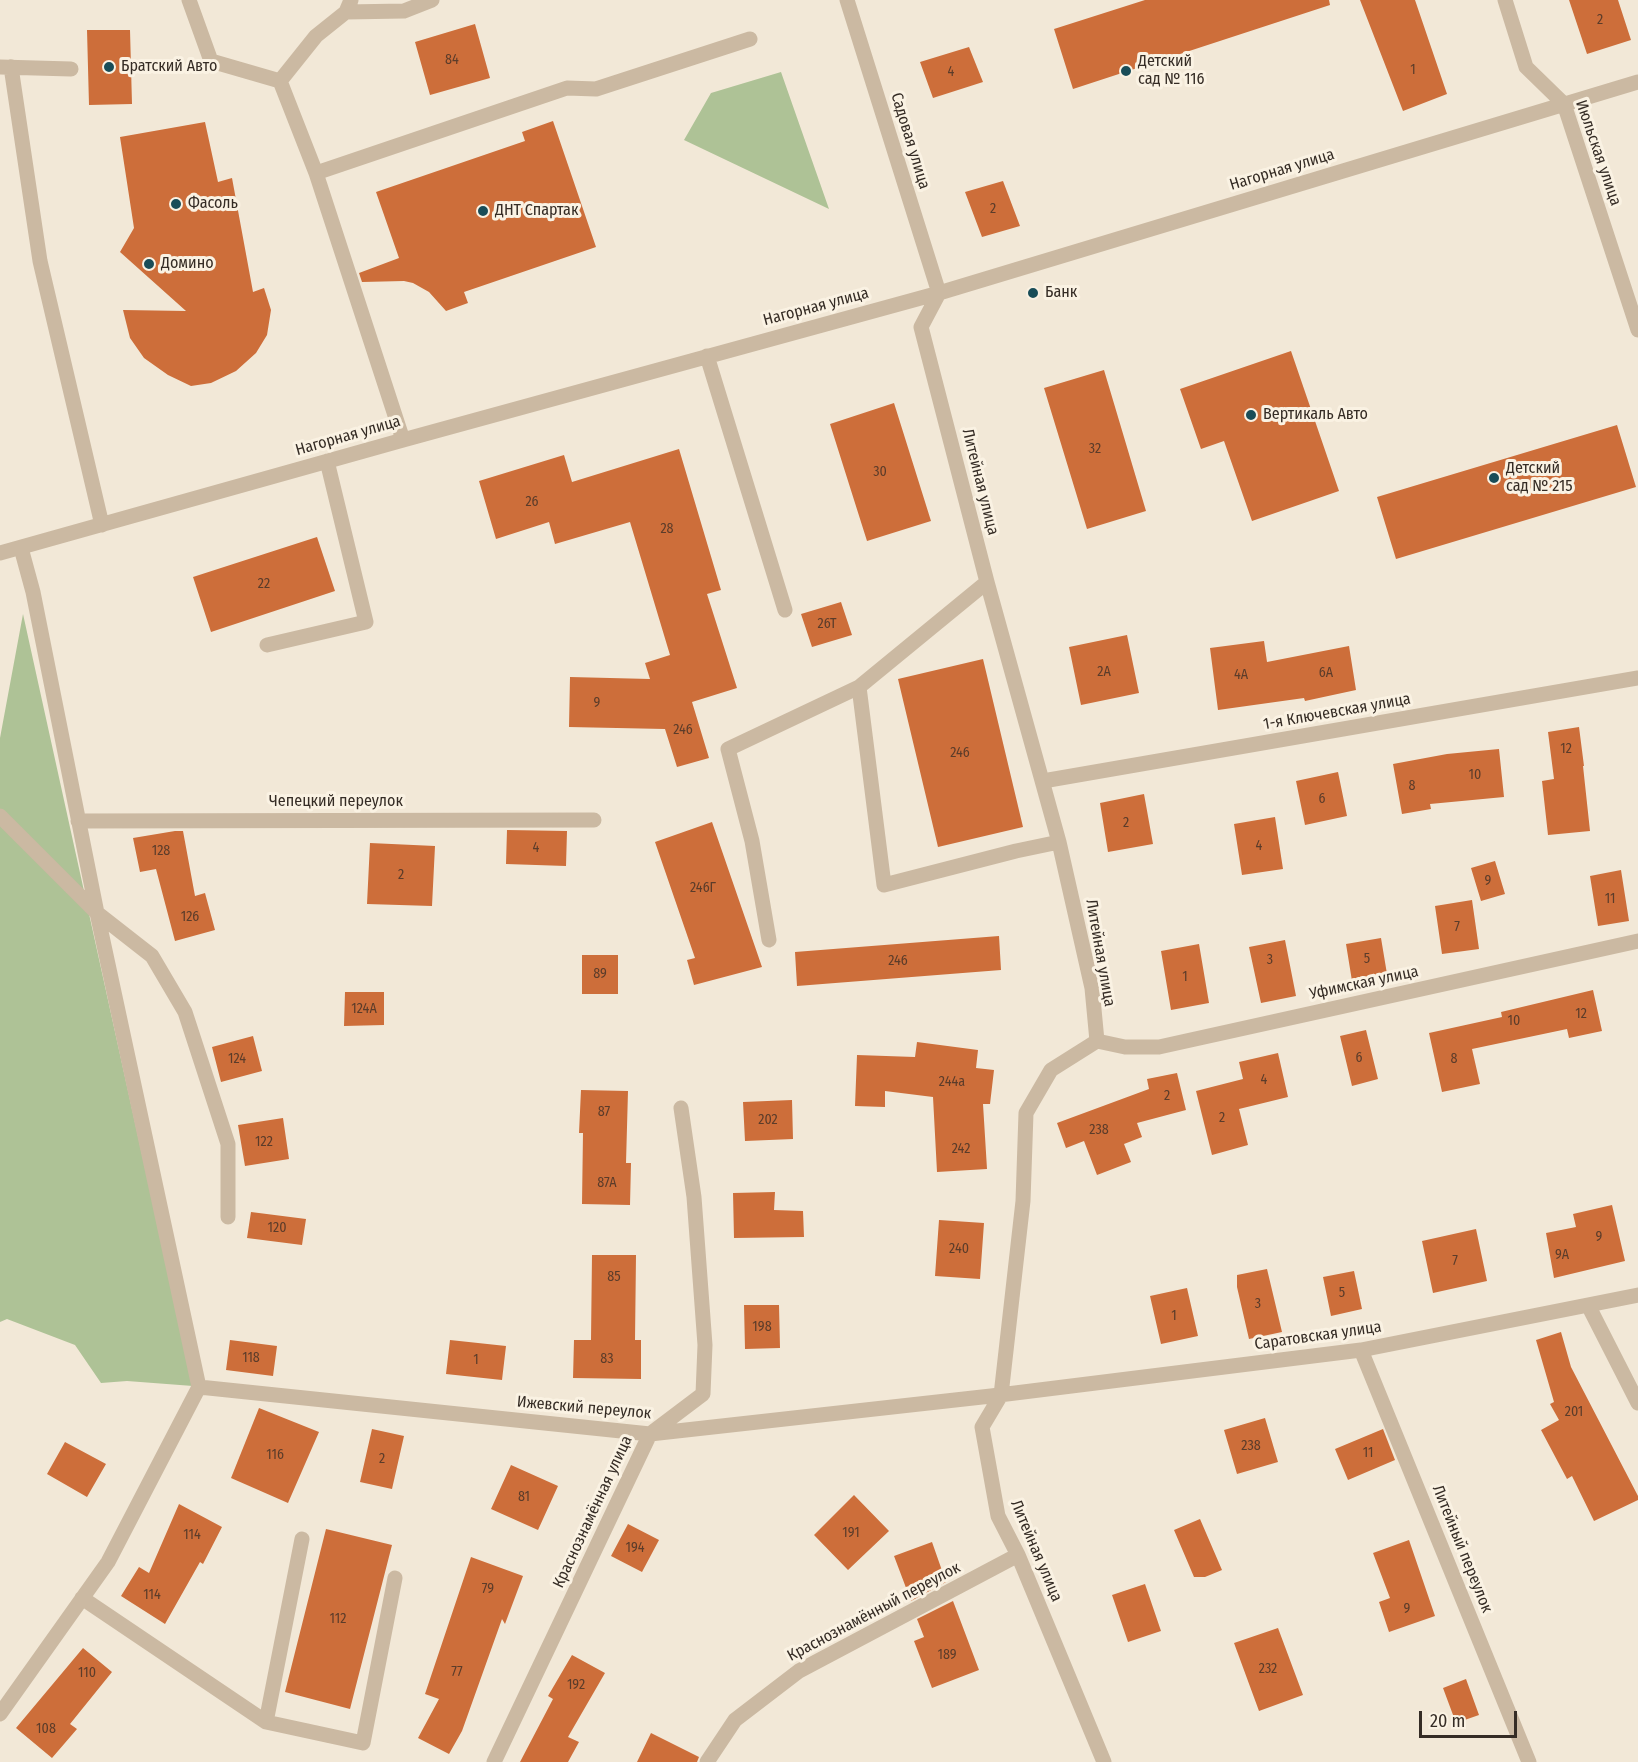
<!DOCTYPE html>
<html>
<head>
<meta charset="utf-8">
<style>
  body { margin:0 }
  #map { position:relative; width:1638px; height:1762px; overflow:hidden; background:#f2e8d7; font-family:"Fira Sans Condensed",sans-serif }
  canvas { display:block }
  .scale { position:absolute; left:1419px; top:1711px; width:98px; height:27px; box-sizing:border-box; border:3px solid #352c25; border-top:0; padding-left:8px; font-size:18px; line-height:21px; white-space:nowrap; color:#352c25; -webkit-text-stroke:4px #faf2e3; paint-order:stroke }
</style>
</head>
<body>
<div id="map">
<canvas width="1638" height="1762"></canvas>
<div class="scale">20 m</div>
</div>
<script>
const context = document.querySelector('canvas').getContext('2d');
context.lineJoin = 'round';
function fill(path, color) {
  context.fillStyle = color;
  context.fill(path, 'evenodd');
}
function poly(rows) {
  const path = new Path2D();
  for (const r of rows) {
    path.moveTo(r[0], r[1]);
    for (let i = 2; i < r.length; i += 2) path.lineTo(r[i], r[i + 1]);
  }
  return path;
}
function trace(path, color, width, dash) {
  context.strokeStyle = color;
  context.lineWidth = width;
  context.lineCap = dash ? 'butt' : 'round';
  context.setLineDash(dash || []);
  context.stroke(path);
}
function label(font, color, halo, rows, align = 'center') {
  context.font = font + ' "Fira Sans Condensed",sans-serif';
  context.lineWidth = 6;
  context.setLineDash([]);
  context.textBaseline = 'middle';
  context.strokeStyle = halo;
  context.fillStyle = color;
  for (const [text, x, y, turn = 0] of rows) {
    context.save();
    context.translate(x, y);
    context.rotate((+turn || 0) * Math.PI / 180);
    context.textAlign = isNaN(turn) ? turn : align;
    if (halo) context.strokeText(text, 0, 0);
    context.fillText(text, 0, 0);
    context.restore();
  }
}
fill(poly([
  [781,72,829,209,684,140,711,93],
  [23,614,193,1386,127,1381,101,1383,75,1345,7,1319,0,1322,0,738]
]), '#aec296');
fill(poly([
  [1145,0,1329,0,1330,5,1073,89,1054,29],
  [1360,0,1415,0,1447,94,1403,111],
  [1569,0,1618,0,1631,40,1587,54],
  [475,24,490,78,430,95,415,42],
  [87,30,130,30,132,104,89,105],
  [969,47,983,82,933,98,920,62],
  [553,121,596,247,464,292,468,303,446,311,429,292,413,283,404,281,362,282,359,273,399,258,376,192,525,141,522,132],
  [205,122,218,182,232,178,253,292,264,288,271,310,267,335,256,353,236,371,211,383,191,386,168,375,144,358,130,338,123,310,186,311,120,252,134,228,120,137],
  [1003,181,1020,226,982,237,965,192],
  [1291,351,1339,491,1252,521,1224,441,1201,449,1180,389],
  [1104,370,1146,511,1087,529,1044,388],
  [894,403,931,521,867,541,830,424],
  [1617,425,1636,487,1396,559,1377,497],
  [679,449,721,590,707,594,737,688,692,702,709,758,677,767,665,729,569,727,570,677,650,679,645,663,670,655,630,522,555,544,549,522,496,539,479,481,564,455,572,482],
  [317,537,335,591,211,632,193,577],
  [841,602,852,635,812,647,801,614],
  [1127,635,1139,693,1081,705,1069,647],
  [1264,641,1267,662,1349,646,1356,690,1305,701,1304,698,1218,710,1210,648],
  [983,659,1023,827,938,847,898,679],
  [1579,727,1584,766,1583,766,1590,831,1548,835,1542,781,1554,779,1548,732],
  [1499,749,1504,797,1430,804,1431,809,1402,814,1393,764,1447,754],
  [1338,772,1347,816,1305,825,1296,781],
  [1144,794,1153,844,1108,852,1100,803],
  [1275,817,1283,869,1242,875,1234,824],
  [712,822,762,967,694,985,687,960,695,958,655,842],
  [507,830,567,831,566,866,506,864],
  [175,831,183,831,195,896,205,893,215,930,175,941,156,869,140,872,133,838],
  [370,843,435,846,432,906,367,904],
  [1495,861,1505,894,1481,901,1471,868],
  [1621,870,1629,921,1598,926,1590,876],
  [1472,900,1479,949,1442,954,1435,906],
  [999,936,1001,970,797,986,795,952],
  [1381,938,1387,974,1352,981,1346,944],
  [1285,940,1296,996,1261,1003,1249,947],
  [1199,944,1209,1003,1171,1010,1161,951],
  [582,955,618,955,618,994,582,994],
  [1593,990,1602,1031,1569,1038,1567,1029,1472,1049,1480,1084,1442,1092,1429,1033,1502,1017,1501,1012],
  [345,992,384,992,384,1025,344,1026],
  [1366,1030,1378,1079,1352,1086,1340,1036],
  [253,1036,262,1071,221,1082,212,1047],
  [917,1042,978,1050,976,1068,994,1070,990,1104,983,1104,987,1169,937,1172,933,1097,885,1091,885,1107,855,1106,857,1055,915,1057],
  [1278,1053,1288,1097,1239,1109,1248,1145,1212,1155,1196,1091,1243,1079,1239,1062],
  [1177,1073,1186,1110,1137,1123,1142,1137,1124,1144,1131,1162,1097,1175,1084,1141,1066,1148,1057,1123,1149,1089,1147,1079],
  [581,1090,628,1091,626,1163,631,1163,630,1205,582,1204,583,1133,579,1133],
  [792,1100,793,1139,745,1141,743,1102],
  [283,1118,289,1159,245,1166,238,1125],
  [775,1192,774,1210,803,1211,804,1237,734,1238,733,1193],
  [1612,1205,1625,1261,1554,1278,1546,1233,1576,1227,1573,1214],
  [251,1212,306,1219,302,1245,247,1238],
  [939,1220,984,1223,980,1279,935,1276],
  [1476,1229,1487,1281,1433,1293,1422,1241],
  [592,1255,636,1255,635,1340,641,1340,641,1379,573,1378,574,1340,591,1340],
  [1267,1269,1282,1332,1249,1339,1237,1287,1237,1275],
  [1354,1271,1362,1309,1331,1316,1323,1277],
  [1187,1288,1198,1336,1161,1344,1150,1296],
  [744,1305,779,1305,780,1348,745,1349],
  [1561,1332,1571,1367,1638,1496,1638,1500,1594,1521,1572,1476,1567,1479,1541,1430,1559,1420,1550,1404,1554,1402,1536,1340],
  [230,1340,277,1346,273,1376,226,1370],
  [450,1340,506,1346,502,1380,446,1374],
  [259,1408,319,1432,288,1503,231,1478],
  [1265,1418,1278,1462,1237,1474,1224,1430],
  [372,1429,404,1436,392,1489,360,1482],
  [1383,1429,1395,1460,1348,1480,1335,1449],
  [65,1442,106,1464,87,1497,47,1474],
  [511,1465,558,1486,538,1530,491,1509],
  [854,1495,889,1531,848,1570,814,1535],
  [179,1504,222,1527,203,1564,200,1562,165,1624,121,1596,139,1567,149,1573],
  [1200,1519,1222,1570,1205,1577,1194,1577,1174,1530],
  [628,1524,659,1540,642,1572,611,1556],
  [326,1529,392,1545,350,1709,285,1692],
  [1409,1540,1435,1616,1389,1632,1379,1602,1390,1598,1373,1553],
  [932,1542,946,1582,911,1601,894,1556],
  [471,1557,523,1576,505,1624,502,1619,462,1731,449,1754,418,1738,439,1699,425,1694],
  [1145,1584,1161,1631,1128,1642,1112,1595],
  [953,1601,979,1670,932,1688,914,1641,924,1637,917,1619],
  [1278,1628,1303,1695,1259,1711,1234,1643],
  [83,1648,112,1672,70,1724,77,1729,52,1758,16,1728],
  [572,1655,605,1673,568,1737,579,1742,568,1762,520,1762,553,1699,548,1696],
  [1466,1679,1479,1715,1456,1723,1443,1688],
  [651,1733,699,1757,697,1762,637,1762]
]), '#cd6e3a');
trace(poly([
  [189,0,211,61,280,81,316,173,403,440],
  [847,0,939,293],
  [1505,0,1526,67,1564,104,1638,330],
  [346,12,404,11,432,0],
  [0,67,71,69],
  [11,67,40,261,102,525],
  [280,81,316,36,346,12,351,0],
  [316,173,567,88,596,89,750,39],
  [939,293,921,327,987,582,1059,842,1092,988,1097,1041,1051,1070,1026,1113,1023,1201,1001,1395,982,1427,998,1516,1018,1555,1104,1762],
  [707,356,785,610],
  [0,553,403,440,939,293,1638,82],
  [987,582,859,687,884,885,1016,851,1059,842],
  [267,645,366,622,327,461],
  [1043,781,1638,678],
  [0,816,97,913,152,956,185,1012,228,1144,228,1217],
  [78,821,594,820],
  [769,940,752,841,728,749,859,687],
  [1097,1041,1125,1047,1159,1047,1638,941],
  [1588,1305,1638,1403],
  [1361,1350,1529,1762],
  [199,1387,650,1434,991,1396,1361,1350,1638,1295],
  [82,1598,266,1722,363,1743,395,1578],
  [0,1714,108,1562,199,1387,97,913,33,592,21,548],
  [266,1722,302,1539],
  [494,1762,650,1434,703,1394,705,1345,694,1197,681,1108],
  [707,1762,735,1720,799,1671,1018,1555]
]), '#cbb9a2', 15);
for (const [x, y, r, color] of [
  [109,67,6,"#194d58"],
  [1126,71,6,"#194d58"],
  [176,204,6,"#194d58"],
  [483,211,6,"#194d58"],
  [149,264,6,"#194d58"],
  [1033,293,6,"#194d58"],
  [1251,415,6,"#194d58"],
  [1494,478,6,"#194d58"]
]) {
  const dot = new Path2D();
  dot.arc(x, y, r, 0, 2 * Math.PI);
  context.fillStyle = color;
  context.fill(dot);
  trace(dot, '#faf2e3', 2);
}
label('14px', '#5b3c2a', null, [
  ["2",1600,20],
  ["84",452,60],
  ["1",1413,70],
  ["4",951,72],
  ["2",993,209],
  ["32",1095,449],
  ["30",880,472],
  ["26",532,502],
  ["28",667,529],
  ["22",264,584],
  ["26Т",827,624],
  ["2А",1104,672],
  ["6А",1326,673],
  ["4А",1241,675],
  ["9",597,703],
  ["246",683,730],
  ["12",1566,749],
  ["246",960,753],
  ["10",1475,775],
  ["8",1412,786],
  ["6",1322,799],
  ["2",1126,823],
  ["4",1259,846],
  ["4",536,848],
  ["128",161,851],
  ["2",401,875],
  ["9",1488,881],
  ["246Г",703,888],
  ["11",1610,899],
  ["126",190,917],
  ["7",1457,927],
  ["5",1367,959],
  ["3",1270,960],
  ["246",898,961],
  ["89",600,974],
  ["1",1185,977],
  ["124А",364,1009],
  ["12",1581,1014],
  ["10",1514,1021],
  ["6",1359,1058],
  ["124",237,1059],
  ["8",1454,1059],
  ["4",1264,1080],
  ["244а",952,1082],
  ["2",1167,1096],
  ["87",604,1112],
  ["2",1222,1118],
  ["202",768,1120],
  ["238",1099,1130],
  ["122",264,1142],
  ["242",961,1149],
  ["87А",607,1183],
  ["120",277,1228],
  ["9",1599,1237],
  ["240",959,1249],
  ["9А",1562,1255],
  ["7",1455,1261],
  ["85",614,1277],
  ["5",1342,1293],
  ["3",1258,1304],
  ["1",1174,1316],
  ["198",762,1327],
  ["118",251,1358],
  ["83",607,1359],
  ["1",476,1360],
  ["201",1574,1412],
  ["238",1251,1446],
  ["11",1368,1453],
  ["116",275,1455],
  ["2",382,1459],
  ["81",524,1497],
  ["191",851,1533],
  ["114",192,1535],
  ["194",635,1548],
  ["79",488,1589],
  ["114",152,1595],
  ["9",1407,1609],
  ["112",338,1619],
  ["189",947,1655],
  ["232",1268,1669],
  ["77",457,1672],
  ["110",87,1673],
  ["192",576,1685],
  ["108",46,1729]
]);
label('16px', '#352c25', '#faf2e3', [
  ["Детский",1138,62],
  ["сад № 116",1138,80],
  ["Братский Авто",121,67],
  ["Фасоль",188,204],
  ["ДНТ Спартак",495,211],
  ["Домино",161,264],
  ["Банк",1045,293],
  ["Вертикаль Авто",1263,415],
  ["Детский",1506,469],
  ["сад № 215",1506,487]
], 'left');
label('16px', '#352c25', '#faf2e3', [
  ["Садовая улица",910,141,73],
  ["Июльская улица",1598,153,71],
  ["Нагорная улица",1282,170,-17],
  ["Нагорная улица",816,307,-15],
  ["Нагорная улица",348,436,-16],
  ["Литейная улица",980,482,76],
  ["1-я Ключевская улица",1337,712,-10],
  ["Чепецкий переулок",336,802],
  ["Литейная улица",1100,953,80],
  ["Уфимская улица",1364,983,-12],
  ["Саратовская улица",1318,1336,-8],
  ["Ижевский переулок",584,1408,5],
  ["Краснознамённая улица",593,1512,-65],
  ["Литейный переулок",1462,1549,68],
  ["Литейная улица",1036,1551,67],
  ["Краснознамённый переулок",874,1612,-28]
]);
</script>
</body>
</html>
